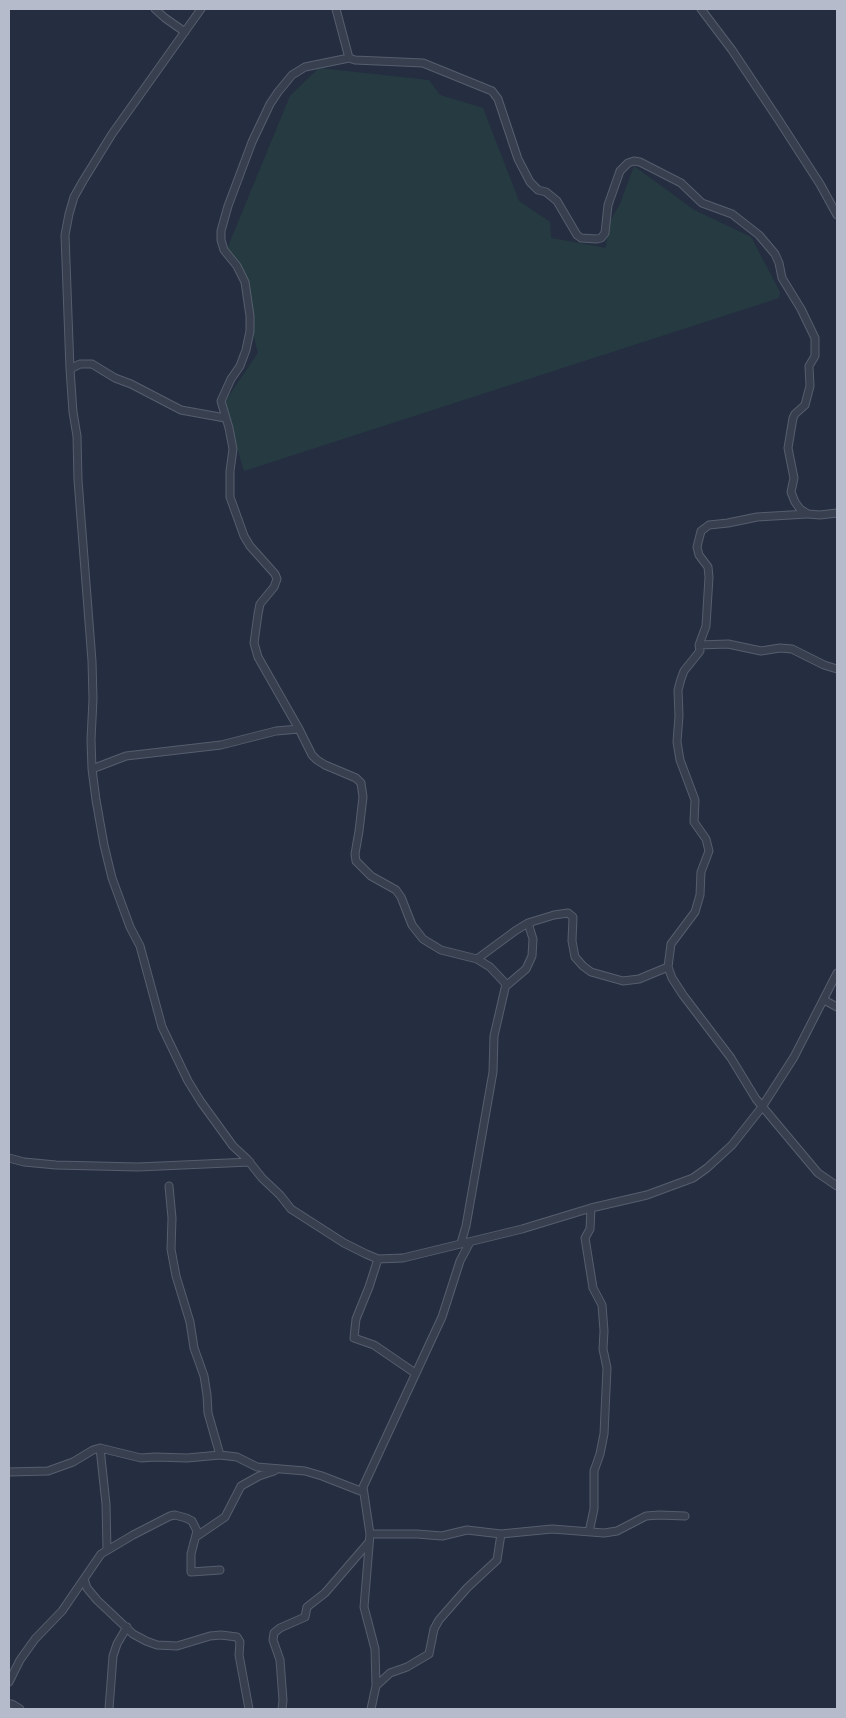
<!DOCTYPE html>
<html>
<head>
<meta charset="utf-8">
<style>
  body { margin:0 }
  #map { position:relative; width:846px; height:1718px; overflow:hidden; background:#242e40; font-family:Commissioner,sans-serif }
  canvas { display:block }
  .frame { position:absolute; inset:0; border:10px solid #b5bbca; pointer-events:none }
</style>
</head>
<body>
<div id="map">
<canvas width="846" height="1718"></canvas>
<div class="frame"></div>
</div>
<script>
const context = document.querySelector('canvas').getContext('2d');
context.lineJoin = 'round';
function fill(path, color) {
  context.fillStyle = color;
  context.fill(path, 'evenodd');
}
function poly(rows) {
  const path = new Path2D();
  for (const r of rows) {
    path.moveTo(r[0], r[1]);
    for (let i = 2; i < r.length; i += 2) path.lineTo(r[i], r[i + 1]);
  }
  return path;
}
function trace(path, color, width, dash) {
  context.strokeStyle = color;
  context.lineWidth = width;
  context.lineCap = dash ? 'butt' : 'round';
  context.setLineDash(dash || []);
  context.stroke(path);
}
fill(poly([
  [319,68,429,80,440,95,483,108,519,201,550,222,551,238,606,248,608,225,620,204,634,166,694,210,751,237,780,292,779,298,244,471,224,403,258,353,240,282,227,249,290,96]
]), '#263b41');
const minor = poly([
  [155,9,165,18,185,32],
  [201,9,112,134,83,181,74,197,69,214,65,235,70,369,73,412,77,436,78,480,92,661,93,699,91,740,92,769,96,800,104,845,112,878,130,927,140,946,162,1027,188,1081,201,1102,233,1146,247,1159,262,1178,280,1195,291,1209,344,1243,366,1254,378,1259,403,1258,522,1229,591,1208,647,1195,693,1178,707,1168,732,1145,762,1107,794,1057,837,973],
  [336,9,349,58,355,60,423,63,492,91,498,99,518,159,530,182,538,190,546,192,557,201,577,235,581,238,597,239,601,238,605,233,608,205,620,171,628,163,634,161,640,162,681,183,702,203,732,214,759,235,775,254,779,263,782,278,801,309,815,338,815,356,809,366,810,386,805,405,795,414,793,418,788,448,794,478,791,492,795,502,800,509,808,514,820,515,837,513],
  [701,9,732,50,778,119,820,184,837,215],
  [349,58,305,67,292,75,278,92,270,104,252,142,228,206,221,231,221,240,224,250,237,266,245,282,250,316,250,331,246,350,240,366,231,379,221,401,229,428,233,449,230,471,230,497,244,536,250,546,275,574,277,579,274,587,260,604,258,614,254,643,258,657,299,729,312,755,317,760,325,765,356,778,361,783,363,797,359,831,355,854,356,861,371,876,396,890,401,897,412,925,423,939,441,950,477,959,490,967,506,984,494,1036,493,1072,466,1226,461,1243],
  [70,369,80,364,92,364,115,378,131,384,181,410,225,418],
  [807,514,757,517,728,523,709,525,701,531,697,547,699,555,708,567,709,577,706,626,699,645,700,651,684,671,681,679,678,690,679,716,677,742,680,760,695,800,694,822,706,839,709,851,701,872,700,895,695,912,671,944,668,967,672,978,683,995,731,1058,756,1099,818,1173,837,1186],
  [699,645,728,644,761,651,780,648,792,649,824,665,837,669],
  [92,769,126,756,221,745,276,731,299,729],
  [477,959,515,931,528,923,554,915,568,913,573,917,572,941,575,957,583,966,591,972,623,981,639,979,668,967],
  [506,986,526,969,532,956,533,939,528,923],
  [824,1000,837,1007],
  [9,1158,24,1162,56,1165,138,1167,250,1162],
  [169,1186,172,1218,171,1249,176,1276,190,1322,194,1348,204,1376,207,1395,208,1413,220,1455],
  [378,1259,369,1287,356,1319,354,1338,374,1345,415,1373],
  [100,1448,106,1504,107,1550],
  [9,1472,48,1471,73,1462,93,1450,100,1448,141,1458,155,1457,187,1458,220,1455,237,1457,257,1467,305,1471,322,1476,363,1492],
  [589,1532,594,1509,594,1471,600,1454,604,1434,607,1368,603,1349,604,1331,602,1305,593,1288,585,1238,590,1229,591,1208],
  [370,1534,417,1534,442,1536,467,1530,501,1534,552,1529,604,1533,617,1531,646,1516,659,1515,685,1516],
  [197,1536,225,1517,241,1486,259,1476,274,1471],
  [84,1579,87,1588,97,1600,133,1634,146,1641,157,1645,177,1646,210,1636,221,1635,237,1637,240,1642,239,1655,249,1709],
  [9,1682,20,1660,35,1639,62,1611,101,1554,133,1535,170,1516,175,1515,186,1518,192,1521,197,1531,191,1554,191,1572,220,1570],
  [376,1686,390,1673,407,1667,429,1654,434,1629,439,1620,467,1588,497,1560,501,1534],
  [9,1704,12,1704,20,1709],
  [109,1709,113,1656,117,1644,127,1627],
  [282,1709,283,1700,280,1660,273,1640,274,1633,280,1628,305,1617,307,1607,325,1593,369,1542],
  [371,1709,376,1686,375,1649,364,1607,370,1534,363,1487,442,1317,460,1261,470,1242]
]);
trace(minor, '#565e6d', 9);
trace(minor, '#384050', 7);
</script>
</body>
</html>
